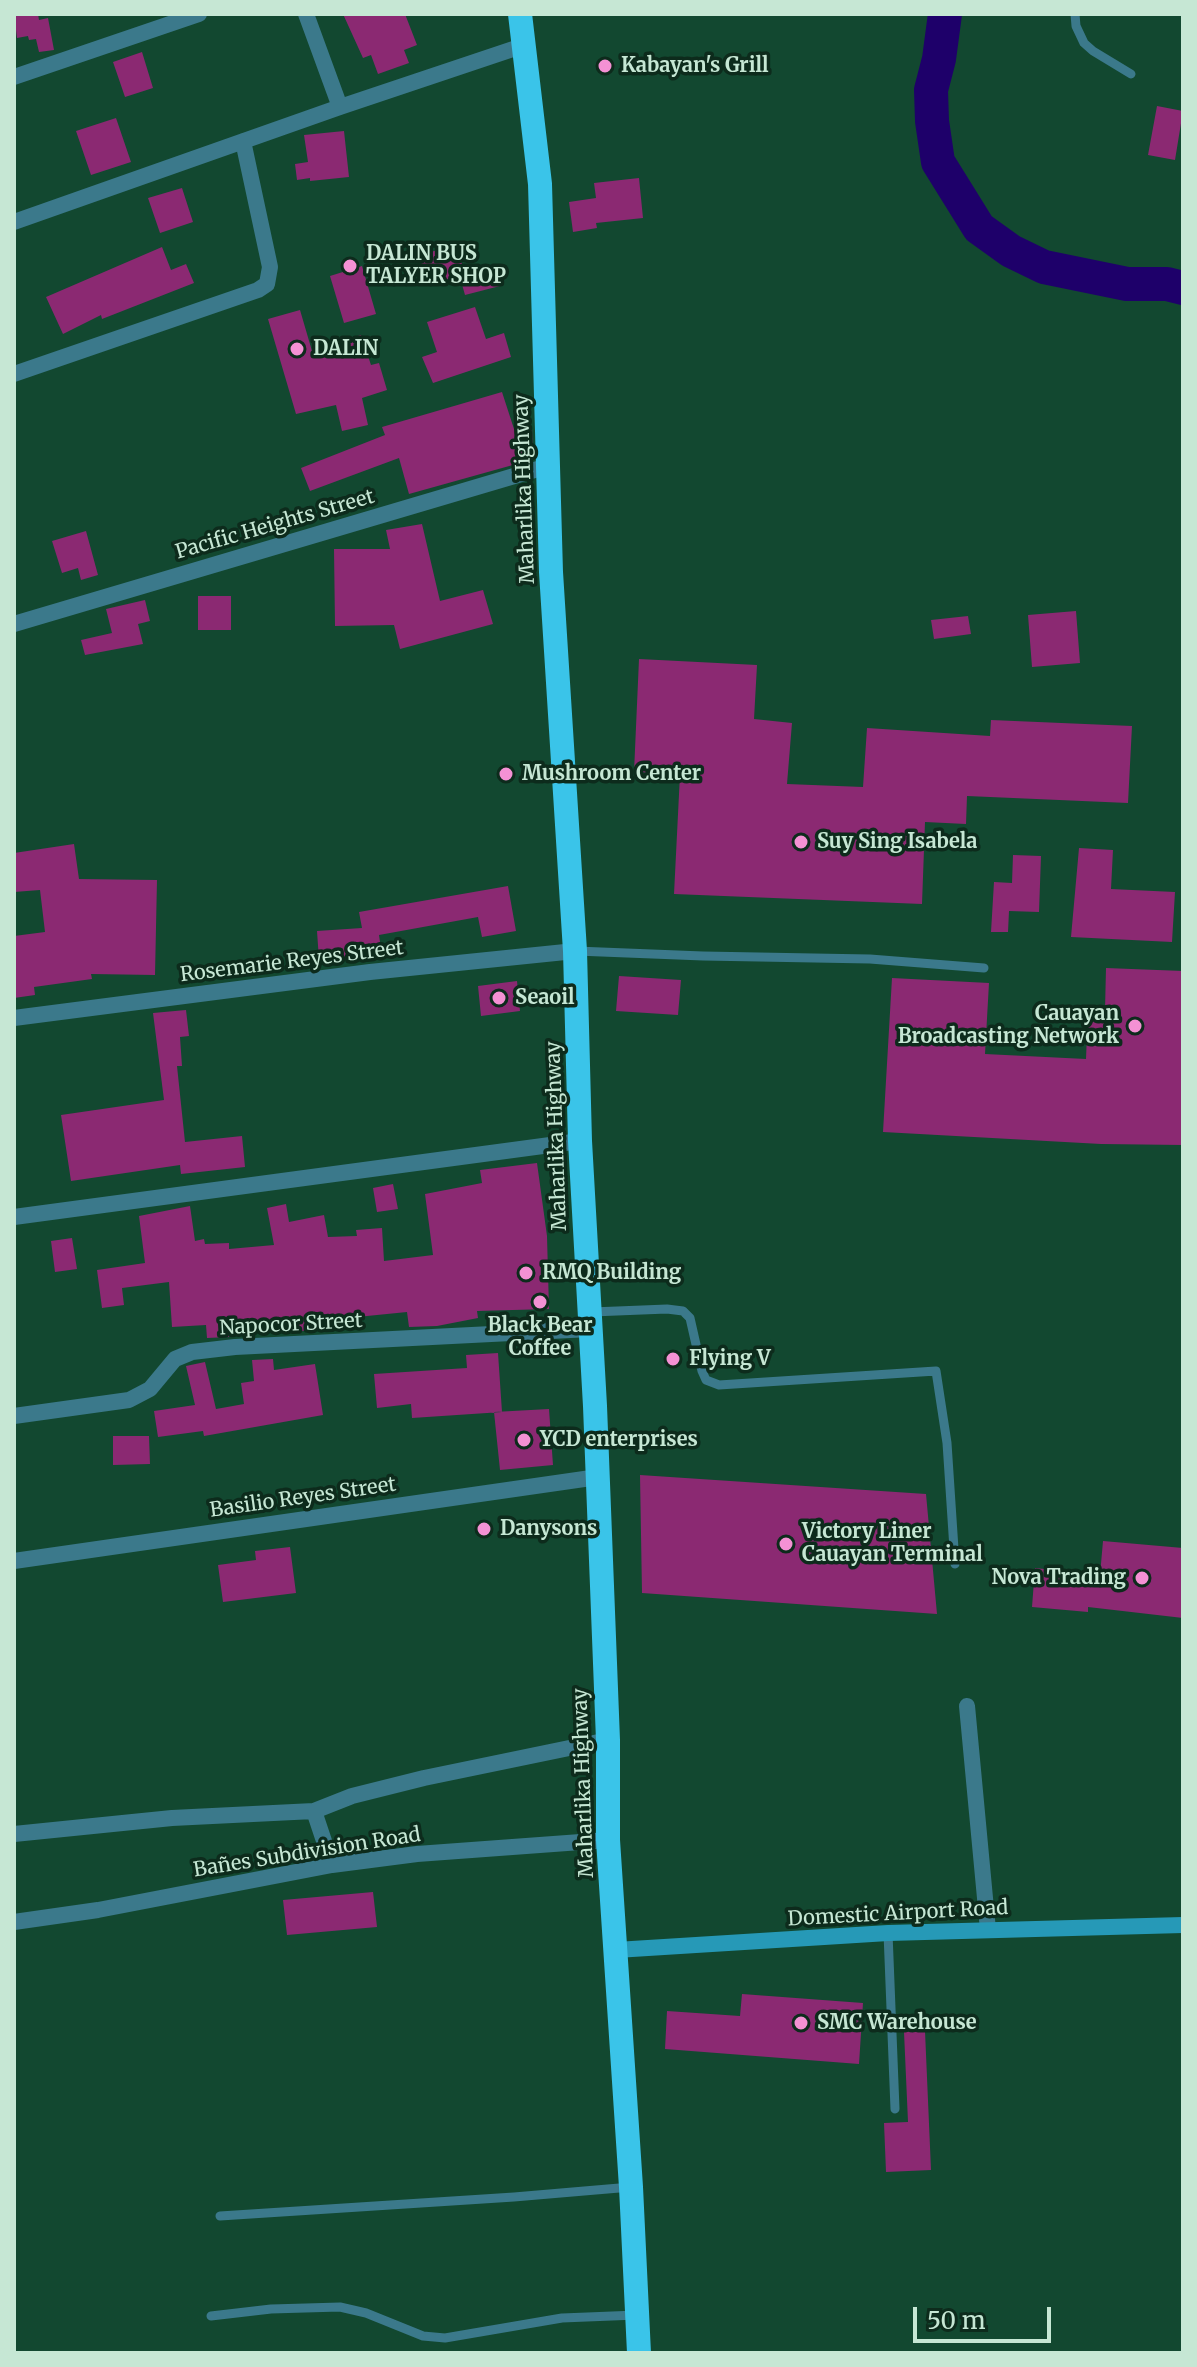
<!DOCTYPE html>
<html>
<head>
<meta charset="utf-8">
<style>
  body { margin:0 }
  #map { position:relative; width:1197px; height:2367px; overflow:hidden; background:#124830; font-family:Merriweather,serif }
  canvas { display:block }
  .frame { position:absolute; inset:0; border:16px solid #c6e7d4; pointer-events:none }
  .scale { position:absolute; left:913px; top:2307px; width:138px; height:36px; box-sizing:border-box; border:4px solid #c6e7d4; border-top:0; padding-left:10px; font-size:24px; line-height:28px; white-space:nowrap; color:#c6e7d4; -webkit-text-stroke:6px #0d2b1c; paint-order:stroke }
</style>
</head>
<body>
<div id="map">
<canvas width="1197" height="2367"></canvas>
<div class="frame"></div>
<div class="scale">50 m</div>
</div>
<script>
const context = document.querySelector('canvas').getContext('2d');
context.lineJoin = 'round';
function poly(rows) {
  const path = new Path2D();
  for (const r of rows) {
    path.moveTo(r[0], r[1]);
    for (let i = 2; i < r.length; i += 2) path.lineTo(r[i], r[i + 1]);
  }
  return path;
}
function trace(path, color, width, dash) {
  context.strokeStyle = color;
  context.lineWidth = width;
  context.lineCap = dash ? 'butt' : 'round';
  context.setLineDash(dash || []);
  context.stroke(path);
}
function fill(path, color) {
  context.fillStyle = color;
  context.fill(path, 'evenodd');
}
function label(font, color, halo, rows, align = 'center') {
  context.font = font + ' Merriweather,serif';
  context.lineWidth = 7;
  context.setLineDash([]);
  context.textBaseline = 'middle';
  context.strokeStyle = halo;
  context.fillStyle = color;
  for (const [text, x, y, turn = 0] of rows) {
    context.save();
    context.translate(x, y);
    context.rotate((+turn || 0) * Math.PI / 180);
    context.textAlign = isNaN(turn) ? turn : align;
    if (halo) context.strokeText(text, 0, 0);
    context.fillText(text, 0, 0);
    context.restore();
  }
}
trace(poly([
  [945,14,939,59,931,90,932,121,938,162,979,228,1011,251,1044,267,1127,284,1167,284,1183,288]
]), '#1e006a', 34);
fill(poly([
  [14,14,38,14,39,20,48,18,54,50,39,52,36,39,29,40,28,36,17,38],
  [343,14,405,14,417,45,404,50,409,63,378,74,371,55,363,58],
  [142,52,153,88,125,97,113,62],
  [1157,106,1183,111,1175,160,1148,155],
  [116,118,131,162,91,175,76,131],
  [344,131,349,177,310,181,310,178,297,180,295,164,308,162,304,135],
  [639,178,643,218,596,223,597,228,573,232,569,202,596,198,594,183],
  [182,188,193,222,160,233,148,198],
  [457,245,465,275,428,285,419,255],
  [162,247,171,270,186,264,194,283,102,319,101,315,63,334,46,297],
  [362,266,376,314,344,323,330,276],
  [496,272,500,286,465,295,461,281],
  [475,307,486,339,504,333,511,357,433,383,422,357,437,352,427,322],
  [300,310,312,351,361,335,371,365,379,363,387,390,362,398,368,425,342,431,336,405,296,414,268,319],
  [502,392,514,429,532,429,533,459,520,459,520,463,409,494,399,458,310,491,301,468,385,435,382,427],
  [422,524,440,601,483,590,493,624,400,649,394,625,335,626,334,549,390,549,386,530],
  [86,531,98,575,81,580,78,568,62,573,52,541],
  [198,596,231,596,231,630,198,630],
  [145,600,150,621,138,624,143,644,85,655,81,640,112,633,106,609],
  [1076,611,1080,663,1032,667,1028,615],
  [968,616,971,634,934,639,931,620],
  [639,659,757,665,754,719,792,723,787,784,863,787,867,728,990,736,991,720,1132,726,1128,803,967,796,966,824,925,822,922,904,674,894,680,774,634,772],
  [74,844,79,879,157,880,155,975,91,974,92,979,34,987,35,995,14,998,14,936,45,932,40,890,14,892,14,853],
  [1079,848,1113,850,1111,889,1175,892,1172,942,1071,937],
  [1013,855,1041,856,1039,912,1009,911,1008,932,991,932,994,882,1012,883],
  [508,886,516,931,482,937,478,917,379,935,381,949,359,953,359,957,319,960,317,931,362,928,359,912],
  [1106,968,1183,971,1183,1145,1101,1144,883,1132,892,978,989,983,985,1054,1086,1059,1088,1009,1105,1010],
  [619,976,681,980,678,1015,616,1011],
  [517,981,520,1011,481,1016,478,986],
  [186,1010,189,1036,180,1037,182,1066,177,1066,185,1142,242,1136,245,1167,181,1174,180,1165,71,1181,61,1115,164,1100,153,1013],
  [537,1163,547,1236,549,1309,477,1311,478,1318,437,1326,409,1327,407,1312,347,1318,348,1329,282,1332,282,1328,228,1330,229,1337,207,1338,206,1325,172,1327,169,1282,122,1288,124,1305,102,1308,97,1270,145,1263,139,1216,190,1206,195,1241,204,1239,205,1244,229,1243,229,1249,274,1245,267,1208,286,1204,289,1222,324,1215,328,1237,357,1236,356,1230,382,1228,384,1261,433,1255,425,1194,482,1183,480,1170],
  [393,1184,398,1209,377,1212,373,1188],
  [72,1238,77,1269,55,1272,51,1241],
  [498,1353,502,1412,412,1418,411,1404,377,1408,374,1374,467,1368,466,1355],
  [273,1359,274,1370,315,1364,323,1415,204,1436,203,1431,158,1437,154,1411,195,1405,186,1366,205,1362,216,1409,244,1404,241,1383,254,1381,252,1360],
  [549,1409,553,1465,500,1470,494,1412],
  [113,1436,149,1436,150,1464,113,1465],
  [640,1475,926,1494,937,1614,642,1593],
  [1103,1541,1183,1548,1183,1618,1088,1607,1088,1612,1032,1607,1035,1568,1100,1575],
  [290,1547,296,1593,223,1602,218,1565,256,1560,255,1551],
  [373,1892,377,1927,287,1935,283,1900],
  [742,1994,863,2003,859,2064,665,2049,667,2011,740,2016],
  [925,2031,931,2170,886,2172,884,2123,908,2122,904,2032]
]), '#8b2972');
trace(poly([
  [1075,14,1076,26,1084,43,1093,51,1131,74],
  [576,951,703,956,870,959,984,968],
  [592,1312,667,1309,683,1311,690,1318,702,1371,706,1380,719,1385,936,1371,947,1443,955,1564],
  [888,1933,895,2109],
  [220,2216,514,2197,631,2187],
  [211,2316,271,2309,340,2307,366,2313,423,2336,445,2338,562,2318,637,2315]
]), '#3b798b', 9);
trace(poly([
  [306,14,340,107],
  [14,77,199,14],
  [14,222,340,107,525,45],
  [14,374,258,290,267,284,270,267,243,141],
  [14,624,548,466],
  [14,1018,370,972,575,951],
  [14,1217,580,1141],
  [14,1416,129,1400,150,1389,175,1359,192,1352,235,1347,590,1329],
  [14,1561,598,1477],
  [967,1706,988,1930],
  [314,1811,352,1796,424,1778,608,1740],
  [14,1834,172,1818,314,1811,332,1865],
  [14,1922,98,1910,332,1865,417,1854,608,1840]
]), '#3b798b', 16);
trace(poly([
  [616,1950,888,1933,1183,1925]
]), '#2699b7', 16);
trace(poly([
  [520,14,540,184,551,572,575,951,580,1141,595,1406,608,1740,608,1840,631,2187,639,2353]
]), '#3ac4e9', 24);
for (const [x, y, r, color] of [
  [605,66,8,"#f491d4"],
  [350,266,8,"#f491d4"],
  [297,349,8,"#f491d4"],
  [506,774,8,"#f491d4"],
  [801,842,8,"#f491d4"],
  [499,998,8,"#f491d4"],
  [1135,1026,8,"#f491d4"],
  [526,1273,8,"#f491d4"],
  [540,1302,8,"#f491d4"],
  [673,1359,8,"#f491d4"],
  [524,1440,8,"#f491d4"],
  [484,1529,8,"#f491d4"],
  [786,1544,8,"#f491d4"],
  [1142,1578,8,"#f491d4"],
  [801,2023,8,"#f491d4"]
]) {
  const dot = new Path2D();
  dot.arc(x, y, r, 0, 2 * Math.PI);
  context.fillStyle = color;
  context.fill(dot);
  trace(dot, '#0d2b1c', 3);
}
label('bold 20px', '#c6e7d4', '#0d2b1c', [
  ["Kabayan's Grill",621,66],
  ["DALIN BUS",366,254],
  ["TALYER SHOP",366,277],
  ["DALIN",313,349],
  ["Mushroom Center",522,774],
  ["Suy Sing Isabela",817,842],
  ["Seaoil",515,998],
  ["Cauayan",1119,1014,"right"],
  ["Broadcasting Network",1119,1037,"right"],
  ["RMQ Building",542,1273],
  ["Black Bear",540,1326,"center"],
  ["Coffee",540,1349,"center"],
  ["Flying V",689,1359],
  ["YCD enterprises",540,1440],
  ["Danysons",500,1529],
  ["Victory Liner",802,1532],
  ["Cauayan Terminal",802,1555],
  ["Nova Trading",1126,1578,"right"],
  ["SMC Warehouse",817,2023]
], 'left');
label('20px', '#c6e7d4', '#0d2b1c', [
  ["Maharlika Highway",525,489,-92],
  ["Pacific Heights Street",275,525,-16],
  ["Rosemarie Reyes Street",292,962,-7],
  ["Maharlika Highway",557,1136,-92],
  ["Napocor Street",291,1325,-3],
  ["Basilio Reyes Street",303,1498,-8],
  ["Maharlika Highway",584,1783,-92],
  ["Bañes Subdivision Road",307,1853,-9],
  ["Domestic Airport Road",898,1914,-3]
]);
</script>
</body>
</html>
